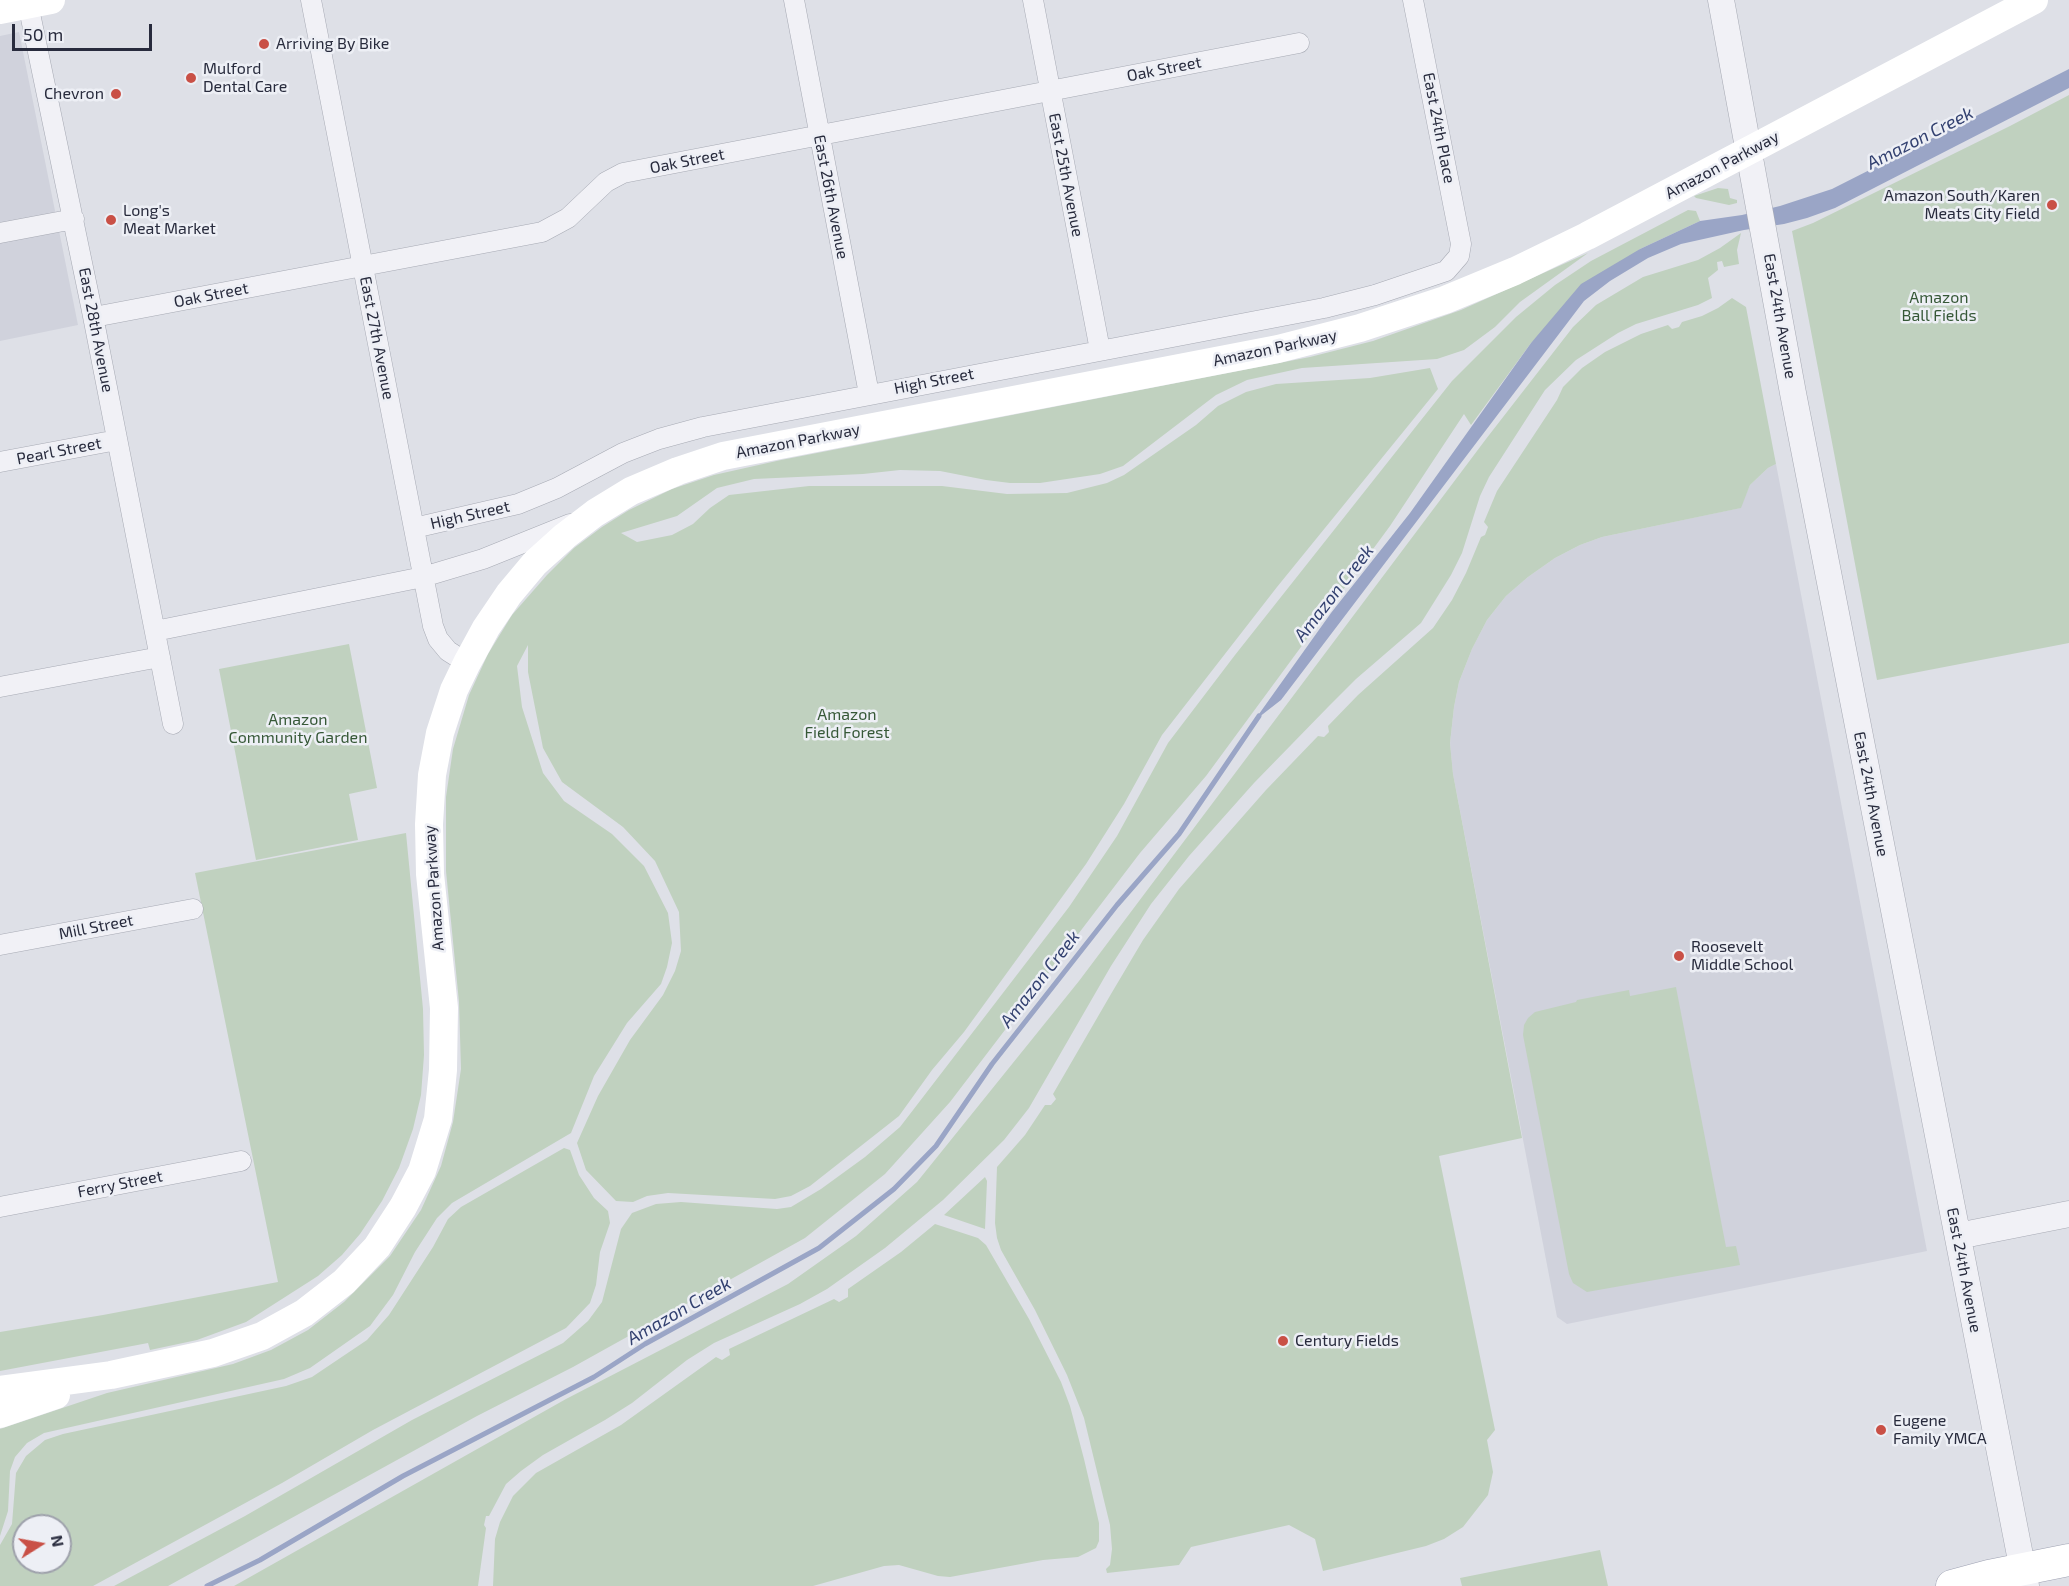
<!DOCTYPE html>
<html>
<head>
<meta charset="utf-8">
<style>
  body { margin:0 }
  #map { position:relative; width:2069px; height:1586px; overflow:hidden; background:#dee0e7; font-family:"Exo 2",sans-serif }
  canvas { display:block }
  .north { position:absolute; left:12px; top:1514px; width:60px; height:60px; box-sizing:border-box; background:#edeff5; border:2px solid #9ea1ab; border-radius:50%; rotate:79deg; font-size:16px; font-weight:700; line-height:24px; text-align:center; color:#282b3d }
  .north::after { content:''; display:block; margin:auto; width:21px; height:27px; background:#c95046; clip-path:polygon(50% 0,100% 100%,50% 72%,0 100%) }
  .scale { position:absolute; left:12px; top:24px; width:140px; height:27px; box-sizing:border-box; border:3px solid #282b3d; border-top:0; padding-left:8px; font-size:18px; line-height:21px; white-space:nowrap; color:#282b3d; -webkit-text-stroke:4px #edeff5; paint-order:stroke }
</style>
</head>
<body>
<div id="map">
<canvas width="2069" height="1586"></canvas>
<div class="north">N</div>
<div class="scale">50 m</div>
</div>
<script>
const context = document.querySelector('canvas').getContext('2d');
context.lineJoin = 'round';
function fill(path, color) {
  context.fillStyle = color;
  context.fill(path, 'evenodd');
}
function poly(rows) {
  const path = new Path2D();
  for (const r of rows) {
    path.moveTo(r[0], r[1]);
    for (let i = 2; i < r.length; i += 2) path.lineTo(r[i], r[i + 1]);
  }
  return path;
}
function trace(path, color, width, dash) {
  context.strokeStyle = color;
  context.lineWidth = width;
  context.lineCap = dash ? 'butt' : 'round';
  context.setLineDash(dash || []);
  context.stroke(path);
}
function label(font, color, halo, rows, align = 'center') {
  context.font = font + ' "Exo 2",sans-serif';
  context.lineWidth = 5;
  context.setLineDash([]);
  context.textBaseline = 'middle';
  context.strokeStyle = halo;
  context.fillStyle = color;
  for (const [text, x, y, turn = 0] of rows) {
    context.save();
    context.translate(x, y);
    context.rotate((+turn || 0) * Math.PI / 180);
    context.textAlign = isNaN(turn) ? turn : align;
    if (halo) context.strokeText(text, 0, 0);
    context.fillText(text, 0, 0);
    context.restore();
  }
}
fill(poly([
  [19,32,78,325,0,341,0,36],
  [1776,464,1927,1251,1567,1324,1557,1317,1453,774,1450,743,1454,707,1459,682,1472,649,1487,620,1506,596,1528,577,1555,558,1580,545,1602,537,1740,508,1750,485,1768,468]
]), '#d0d2dc');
fill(poly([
  [2069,95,2069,643,1877,680,1792,231,1813,223,2010,126],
  [1718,188,1728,189,1730,198,1737,200,1737,203,1729,205,1696,198,1694,196],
  [1688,210,1696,211,1700,221,1640,249,1531,343,1471,425,1464,414,1390,526,1206,776,1140,853,950,1102,885,1174,805,1238,573,1367,477,1416,168,1586,114,1586,245,1516,412,1420,563,1343,588,1321,602,1302,621,1229,632,1213,656,1204,681,1202,777,1209,791,1207,821,1189,865,1157,900,1127,1069,907,1117,836,1168,743,1235,655,1452,381,1516,317,1555,285,1591,261],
  [1741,233,1737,250,1739,264,1724,267,1722,261,1717,262,1718,270,1708,278,1712,298,1698,305,1636,324,1618,333,1576,360,1545,390,1489,477,1480,496,1462,553,1451,575,1421,623,1356,679,1329,706,1254,783,1189,856,1151,904,1111,966,1029,1108,1004,1140,943,1200,885,1248,827,1289,800,1304,714,1343,687,1360,632,1403,605,1420,543,1455,521,1471,506,1484,489,1516,486,1516,484,1525,486,1528,478,1586,234,1586,566,1399,788,1284,856,1236,917,1182,1079,981,1486,439,1573,327,1596,305,1643,277,1698,260,1720,248],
  [1588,253,1520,302,1495,327,1464,350,1437,359,1302,368,1247,380,1216,395,1123,466,1100,474,1040,483,1010,483,986,480,940,471,900,470,863,474,754,479,717,488,677,516,621,533,637,542,672,535,693,524,710,508,729,495,809,486,942,486,1007,494,1067,493,1107,483,1124,475,1196,425,1218,406,1246,392,1276,384,1370,378,1430,368,1438,389,1277,587,1162,735,1124,804,1086,864,964,1032,932,1070,899,1116,810,1186,791,1196,775,1199,668,1193,647,1196,633,1202,616,1201,586,1170,577,1143,598,1096,630,1040,663,995,675,971,681,951,679,912,655,861,623,827,562,782,543,748,528,672,528,645,517,666,522,707,543,773,564,801,612,834,644,866,668,913,672,943,667,967,661,984,627,1023,594,1076,571,1133,452,1203,437,1218,415,1252,393,1295,370,1326,310,1368,284,1379,44,1433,27,1443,15,1457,10,1471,8,1511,0,1536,0,1429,107,1393,233,1364,271,1350,308,1330,344,1302,390,1256,421,1210,441,1166,453,1122,461,1069,459,1002,446,871,446,797,453,749,469,695,488,654,512,615,547,575,574,548,602,527,629,510,672,489,714,475,781,460,1310,357,1373,341,1461,310],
  [1732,298,1746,307,1776,464,1768,468,1750,485,1741,508,1602,537,1580,545,1555,558,1528,577,1506,596,1487,620,1472,649,1459,682,1454,707,1450,743,1453,774,1522,1138,1439,1156,1495,1430,1487,1440,1493,1472,1488,1495,1463,1527,1444,1539,1426,1546,1323,1571,1315,1539,1289,1525,1191,1547,1179,1565,1107,1573,1106,1569,1110,1565,1112,1549,1110,1525,1084,1418,1067,1375,1035,1310,1001,1250,997,1238,995,1223,997,1167,1025,1135,1045,1105,1051,1105,1056,1099,1053,1094,1111,994,1143,940,1179,889,1266,790,1318,736,1324,737,1329,732,1328,726,1358,695,1433,628,1452,600,1466,573,1481,537,1485,535,1488,527,1484,522,1497,491,1557,400,1563,387,1582,368,1605,352,1641,334,1668,325,1672,329,1679,327,1682,322,1702,316,1718,308],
  [349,644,377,788,349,794,358,840,256,860,219,669],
  [406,833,423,1009,424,1055,421,1095,413,1129,399,1168,382,1201,360,1234,342,1255,318,1276,246,1322,197,1340,150,1350,148,1343,0,1371,0,1332,103,1315,278,1282,195,873],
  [1676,987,1726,1247,1736,1246,1740,1265,1587,1292,1573,1283,1569,1274,1523,1035,1524,1025,1528,1018,1535,1012,1576,1002,1577,1000,1629,990,1630,996],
  [564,1148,570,1150,579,1175,594,1198,608,1211,610,1223,600,1252,596,1285,590,1303,566,1328,373,1430,282,1483,93,1586,0,1586,0,1545,12,1524,16,1473,26,1456,45,1440,63,1434,286,1386,312,1377,367,1340,389,1315,433,1247,448,1219,461,1207],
  [24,1526,60,1526,60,1562,24,1562],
  [985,1177,987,1181,985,1229,944,1215],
  [935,1224,978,1238,986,1245,1029,1319,1061,1382,1070,1406,1084,1459,1099,1523,1099,1541,1096,1548,1078,1557,1043,1560,950,1577,938,1576,899,1565,884,1566,813,1586,493,1586,495,1539,500,1522,513,1496,536,1473,621,1425,716,1357,722,1360,730,1355,729,1349,834,1299,839,1302,848,1297,848,1289,901,1252],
  [1600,1550,1608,1586,1462,1586,1460,1578]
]), '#c0d1bf');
fill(poly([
  [2069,69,2069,88,1835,208,1807,218,1784,224,1744,230,1681,244,1648,258,1610,281,1584,301,1281,700,1254,721,1331,613,1410,513,1531,343,1581,284,1640,249,1700,221,1742,215,1780,206,1832,189]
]), '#9aa5c6');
trace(poly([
  [207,1586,260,1560,403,1476,594,1377,645,1344,819,1248,894,1189,936,1146,992,1064,1117,905,1179,834,1259,716]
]), '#9aa5c6', 5);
const minor = poly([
  [311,0,433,626,438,639,448,651,467,663],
  [794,0,869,394],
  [1033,0,1100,350],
  [28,4,91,306,173,724],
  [0,233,74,219],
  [94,317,542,232,568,218,606,182,623,173,1299,43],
  [0,462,117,440],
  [414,528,518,504,557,488,623,453,659,439,703,427,1324,308,1375,295,1446,271,1459,256,1461,244,1413,0],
  [155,631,423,577,483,559,570,524],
  [0,687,160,657],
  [0,945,193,909],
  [0,1207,241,1161]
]);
const tertiary = poly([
  [1721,0,1793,393,2026,1586],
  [1958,1236,2069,1214]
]);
const primary = poly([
  [1952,1586,1989,1576,2069,1560]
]);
trace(minor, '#a7aab4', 21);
trace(tertiary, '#a7aab4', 27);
trace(primary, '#9ea1b2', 33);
trace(minor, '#f1f1f6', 20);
trace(tertiary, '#f1f1f6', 26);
trace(poly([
  [0,10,51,0],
  [0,1390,111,1375,213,1353,262,1336,304,1313,344,1282,377,1247,403,1207,422,1171,438,1119,443,1070,444,1008,430,874,429,824,432,775,440,733,454,690,467,663,486,628,509,594,535,563,565,536,595,513,631,491,678,471,723,456,1278,349,1360,328,1445,300,1515,271,1587,236,2034,0],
  [0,1414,56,1395]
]), '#fff', 28);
trace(primary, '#fff', 32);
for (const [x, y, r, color] of [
  [264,44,6,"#c95046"],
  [191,78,6,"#c95046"],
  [116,94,6,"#c95046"],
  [2052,205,6,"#c95046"],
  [111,220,6,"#c95046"],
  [1679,956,6,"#c95046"],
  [1283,1341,6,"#c95046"],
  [1881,1430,6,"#c95046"]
]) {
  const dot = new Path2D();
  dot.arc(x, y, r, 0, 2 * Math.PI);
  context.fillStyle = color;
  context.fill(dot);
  trace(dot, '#edeff5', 2);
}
label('16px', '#282b3d', '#edeff5', [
  ["Arriving By Bike",276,44],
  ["Mulford",203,69],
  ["Dental Care",203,87],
  ["Chevron",104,94,"right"],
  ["Amazon South/Karen",2040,196,"right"],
  ["Meats City Field",2040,214,"right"],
  ["Long's",123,211],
  ["Meat Market",123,229],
  ["Roosevelt",1691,947],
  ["Middle School",1691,965],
  ["Century Fields",1295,1341],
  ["Eugene",1893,1421],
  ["Family YMCA",1893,1439]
], 'left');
label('16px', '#282b3d', '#edeff5', [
  ["Oak Street",1164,69,-11],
  ["East 24th Place",1439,128,79],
  ["Oak Street",687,161,-11],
  ["Amazon Parkway",1722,165,-28],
  ["East 25th Avenue",1066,175,79],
  ["East 26th Avenue",831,197,79],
  ["Oak Street",211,295,-11],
  ["East 24th Avenue",1780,316,80],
  ["East 28th Avenue",96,330,79],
  ["East 27th Avenue",377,338,79],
  ["Amazon Parkway",1275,348,-12],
  ["High Street",934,381,-11],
  ["Amazon Parkway",798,441,-11],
  ["Pearl Street",59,451,-11],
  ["High Street",470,515,-13],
  ["East 24th Avenue",1871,794,79],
  ["Amazon Parkway",434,888,-94],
  ["Mill Street",96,927,-11],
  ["Ferry Street",120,1184,-11],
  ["East 24th Avenue",1964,1270,79]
]);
label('16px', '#365837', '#edeff5', [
  ["Amazon",1939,298],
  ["Ball Fields",1939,316],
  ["Amazon",847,715],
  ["Field Forest",847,733],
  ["Amazon",298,720],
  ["Community Garden",298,738]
]);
label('italic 18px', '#334170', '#edeff5', [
  ["Amazon Creek",1920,138,-27],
  ["Amazon Creek",1334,593,-52],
  ["Amazon Creek",1040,979,-52],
  ["Amazon Creek",679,1311,-30]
]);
</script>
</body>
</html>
